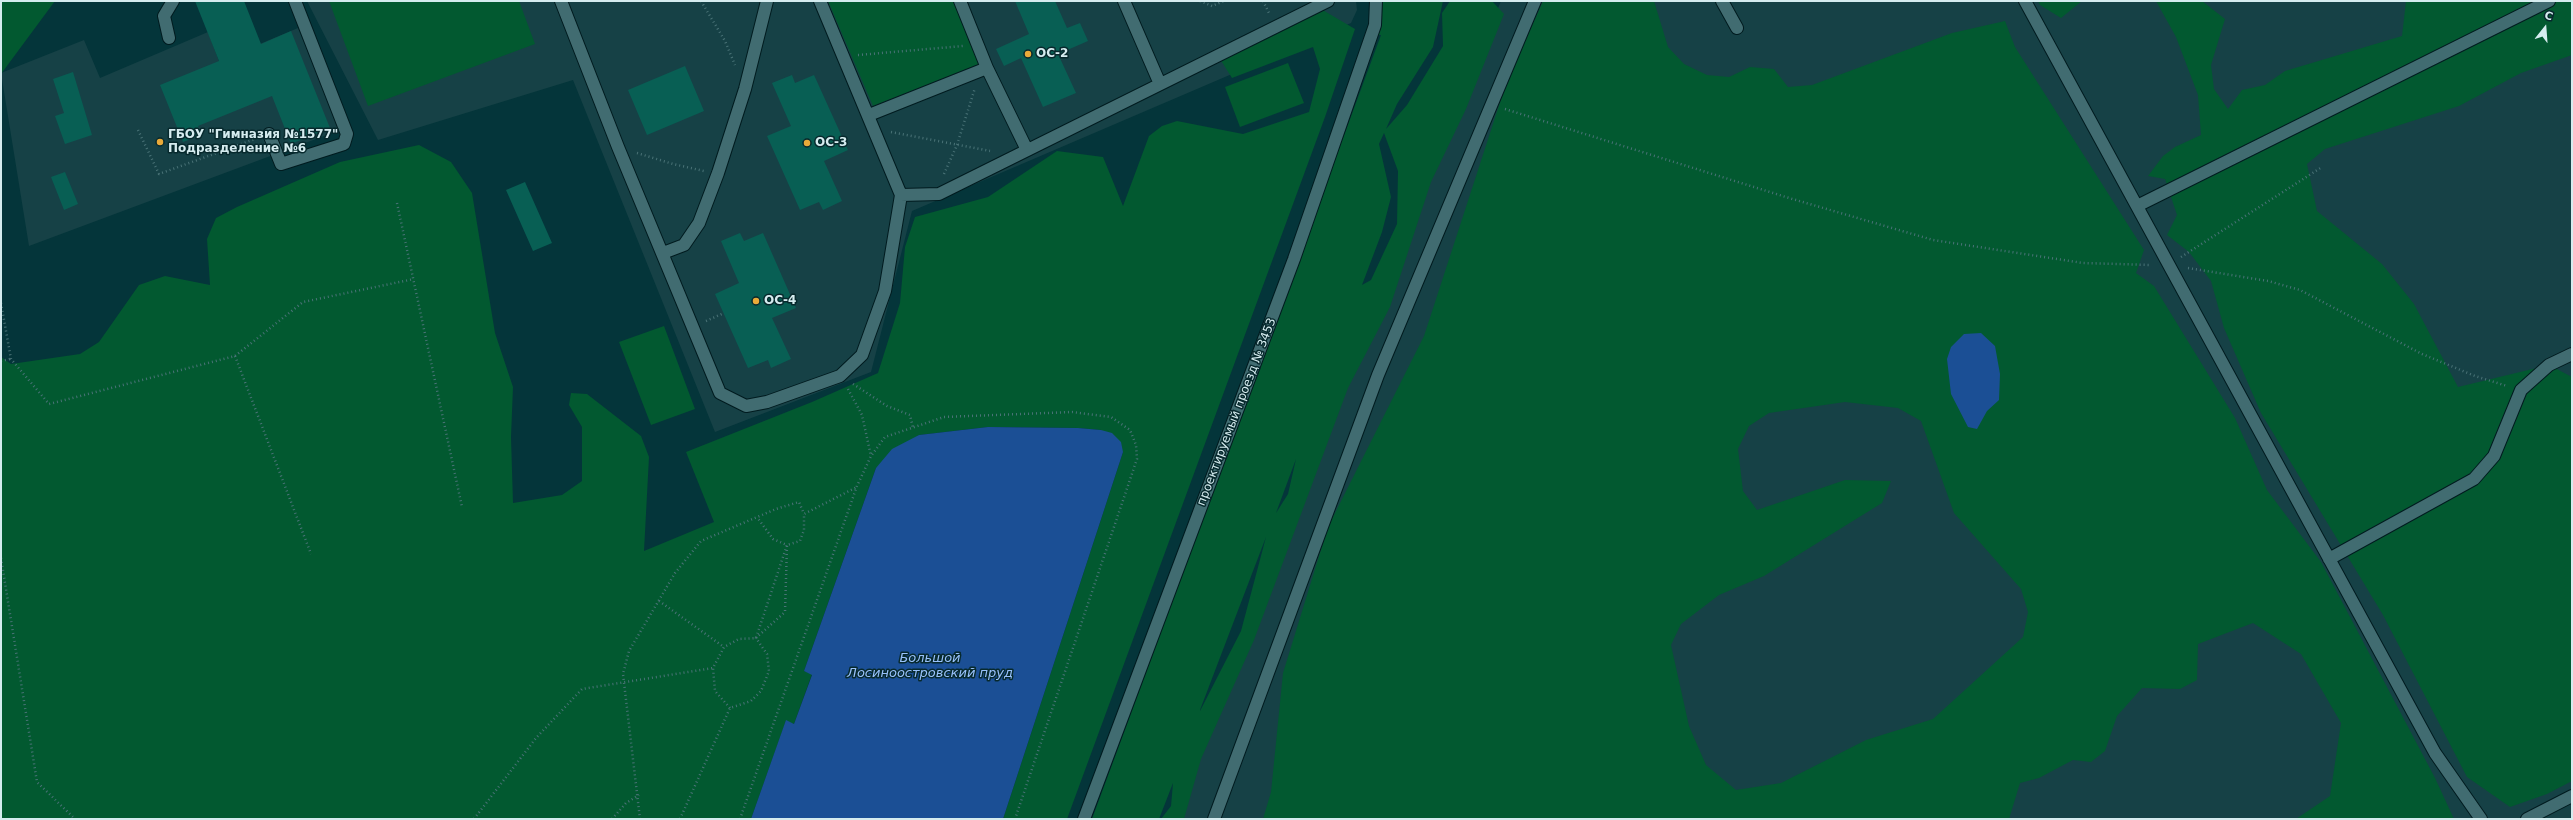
<!DOCTYPE html>
<html>
<head>
<meta charset="utf-8">
<style>
  body { margin:0 }
  #map { position:relative; width:2573px; height:820px; overflow:hidden; background:#04353a; font-family:"DejaVu Sans",sans-serif }
  canvas { display:block }
  .frame { position:absolute; inset:0; border:2px solid #d5ecef; pointer-events:none }
  .north { position:absolute; left:2525px; top:8px; width:40px; height:40px; -webkit-text-stroke:3px #07292d; paint-order:stroke; rotate:17deg; font-size:11px; font-weight:700; line-height:16px; text-align:center; color:#d5ecef }
  .north::after { content:''; display:block; margin:auto; width:14px; height:18px; background:#d5ecef; clip-path:polygon(50% 0,100% 100%,50% 72%,0 100%) }
</style>
</head>
<body>
<div id="map">
<canvas width="2573" height="820"></canvas>
<div class="frame"></div>
<div class="north">С</div>
</div>
<script>
const context = document.querySelector('canvas').getContext('2d');
context.lineJoin = 'round';
function fill(path, color) {
  context.fillStyle = color;
  context.fill(path, 'evenodd');
}
function poly(rows) {
  const path = new Path2D();
  for (const r of rows) {
    path.moveTo(r[0], r[1]);
    for (let i = 2; i < r.length; i += 2) path.lineTo(r[i], r[i + 1]);
  }
  return path;
}
function trace(path, color, width, dash) {
  context.strokeStyle = color;
  context.lineWidth = width;
  context.lineCap = dash ? 'butt' : 'round';
  context.setLineDash(dash || []);
  context.stroke(path);
}
function label(font, color, halo, rows, align = 'center') {
  context.font = font + ' "DejaVu Sans",sans-serif';
  context.lineWidth = 3;
  context.setLineDash([]);
  context.textBaseline = 'middle';
  context.strokeStyle = halo;
  context.fillStyle = color;
  for (const [text, x, y, turn = 0] of rows) {
    context.save();
    context.translate(x, y);
    context.rotate((+turn || 0) * Math.PI / 180);
    context.textAlign = isNaN(turn) ? turn : align;
    if (halo) context.strokeText(text, 0, 0);
    context.fillText(text, 0, 0);
    context.restore();
  }
}
fill(poly([
  [307,1,1356,1,1357,10,1351,23,912,211,871,372,715,432,573,80,378,140],
  [1501,1,2572,1,2572,819,1173,819,1385,279],
  [298,28,340,130,29,246,1,73,84,40,100,78,208,32,219,61]
]), '#164146');
fill(poly([
  [1,1,55,1,1,74],
  [329,1,519,1,535,44,368,106],
  [828,1,954,1,980,64,873,106],
  [1381,1,1443,1,1433,47,1397,104,1386,129,1407,105,1443,46,1442,13,1450,1,1492,1,1504,14,1466,109,1431,182,1390,307,1348,388,1254,640,1201,759,1184,819,1161,819,1171,806,1173,783,1159,819,1092,819,1381,35,1376,35],
  [1384,133,1398,171,1397,224,1371,280,1362,285,1382,232,1391,197,1379,144],
  [1296,459,1288,494,1276,513],
  [1266,537,1241,631,1200,711,1200,710],
  [1543,1,1654,1,1668,47,1684,64,1707,75,1729,77,1750,67,1774,69,1788,87,1812,85,1952,33,2005,21,2015,47,2144,250,2136,273,2154,286,2235,418,2267,490,2321,562,2435,778,2454,819,2296,819,2330,796,2341,723,2301,654,2253,623,2198,644,2197,680,2180,689,2142,688,2117,716,2105,751,2091,762,2073,760,2039,778,2020,783,2009,819,1263,819,1271,792,1283,673,1328,527,1424,336,1506,84],
  [1845,402,1898,408,1921,421,1954,513,2021,589,2028,612,2023,637,1933,719,1866,740,1781,783,1736,790,1706,765,1689,726,1671,645,1681,624,1719,595,1764,576,1882,503,1891,481,1845,480,1757,510,1743,491,1738,449,1749,426,1769,413],
  [2038,1,2082,1,2061,18,2040,5],
  [2156,1,2202,1,2225,19,2211,65,2214,89,2228,109,2242,90,2265,85,2285,71,2402,36,2406,1,2572,1,2572,55,2521,73,2459,106,2325,149,2307,164,2317,211,2382,264,2414,304,2458,387,2549,365,2572,377,2572,781,2547,794,2510,807,2467,777,2383,615,2261,413,2224,328,2211,281,2189,252,2167,235,2177,215,2165,179,2148,176,2163,156,2175,147,2201,135,2198,95,2176,37],
  [1321,9,1355,29,1325,117,1067,819,1003,819,1123,452,1101,430,1078,428,988,427,919,435,876,468,804,671,812,674,794,724,786,721,751,819,1,819,1,357,11,364,80,354,99,342,139,285,165,276,210,285,207,239,216,218,237,207,340,162,419,145,451,162,472,193,495,333,513,387,511,437,513,503,562,495,582,481,582,427,569,405,571,393,587,394,641,436,649,457,644,551,714,522,686,452,812,402,878,373,900,303,905,247,915,217,988,197,1057,151,1103,157,1123,206,1149,136,1162,126,1177,121,1243,134,1309,112,1320,69,1313,47,1232,78,1220,59],
  [1288,63,1304,103,1240,127,1225,87],
  [664,326,695,409,651,425,619,342]
]), '#025930');
fill(poly([
  [1981,333,1995,346,2000,374,1999,400,1987,411,1977,429,1968,427,1951,394,1947,359,1951,347,1964,334],
  [988,427,1078,428,1101,430,1112,433,1121,442,1123,452,1003,819,751,819,786,720,794,724,812,675,804,671,876,468,892,449,919,435]
]), '#1b4f95');
fill(poly([
  [195,1,244,1,261,44,291,31,330,128,291,144,272,96,198,126,202,135,183,142,160,85,219,61],
  [1015,1,1055,1,1067,28,1080,23,1088,41,1058,54,1076,93,1043,107,1021,58,1004,66,996,49,1029,34],
  [685,66,704,111,647,135,628,90],
  [73,72,92,135,65,144,55,116,64,113,53,79],
  [792,75,795,83,814,75,848,150,824,161,842,201,823,210,819,202,800,210,767,136,791,126,772,83],
  [65,172,78,204,64,210,51,177],
  [525,182,552,243,533,251,506,190],
  [740,233,744,241,763,233,796,308,772,318,791,359,771,368,768,360,748,368,715,294,739,283,721,241]
]), '#085f54');
const minor = poly([
  [561,1,618,147,720,393,746,406,767,402,840,376,862,355,885,291,901,195,820,1],
  [960,1,987,68],
  [1124,1,1160,84],
  [1722,1,1737,28],
  [2025,1,2435,753,2481,819],
  [169,38,164,16,173,1],
  [869,115,987,68,1027,150],
  [269,134,281,164,344,144,347,134,295,1],
  [901,195,939,194,1328,1],
  [2137,206,2549,1],
  [663,253,684,245,699,223,718,173,745,89,767,1],
  [2329,559,2474,479,2494,456,2521,390,2549,365,2572,354],
  [1084,819,1294,259,1375,25,1376,1],
  [1214,819,1378,375,1535,1],
  [2527,819,2572,796]
]);
trace(minor, '#001b1f', 14);
trace(poly([
  [701,1,725,41,735,65],
  [1200,1,1212,6,1224,1],
  [1263,1,1269,13],
  [858,55,963,46],
  [1505,109,1789,198,1933,240,2083,263,2151,265],
  [138,130,159,174,255,139],
  [891,132,990,151],
  [637,153,673,164,704,171],
  [944,174,957,145,975,88],
  [397,203,462,507],
  [2181,257,2322,167],
  [2188,268,2268,281,2300,290,2422,354,2475,376,2507,386],
  [1,303,11,359,49,404,235,356,303,302,414,279],
  [706,321,724,313],
  [235,356,311,554],
  [1,361,10,359],
  [853,384,887,406,910,415,913,428],
  [848,389,862,415,871,456],
  [1,558,37,782,75,819],
  [659,601,724,647],
  [730,708,715,691,713,668,724,647,739,639,756,638,787,545,773,539,757,517],
  [474,819,536,738,582,689,713,668],
  [612,819,626,803,639,795],
  [640,819,623,674,629,651,675,573,701,541,776,509,799,502,804,514],
  [680,819,730,708,751,701,761,691,769,671,767,654,756,638,785,612,787,545,800,541,804,530,804,514,857,487],
  [740,819,857,486,871,456,885,437,944,417,1072,412,1111,417,1130,430,1136,445,1137,459,1015,819]
]), '#4a7377', 2.5, [1, 3]);
trace(minor, '#416c71', 12);
for (const [x, y, r, color] of [
  [1028,54,4,"#eaaa39"],
  [160,142,4,"#eaaa39"],
  [807,143,4,"#eaaa39"],
  [756,301,4,"#eaaa39"]
]) {
  const dot = new Path2D();
  dot.arc(x, y, r, 0, 2 * Math.PI);
  context.fillStyle = color;
  context.fill(dot);
  trace(dot, '#07292d', 1.5);
}
label('bold 12px', '#d5ecef', '#07292d', [
  ["ОС-2",1036,54],
  ["ГБОУ \"Гимназия №1577\"",168,135],
  ["Подразделение №6",168,149],
  ["ОС-3",815,143],
  ["ОС-4",764,301]
], 'left');
label('12px', '#d5ecef', '#07292d', [
  ["проектируемый проезд № 3453",1237,412,-69]
]);
label('italic 13px', '#98c1fb', '#07292d', [
  ["Большой",930,659],
  ["Лосиноостровский пруд",930,674]
]);
</script>
</body>
</html>
